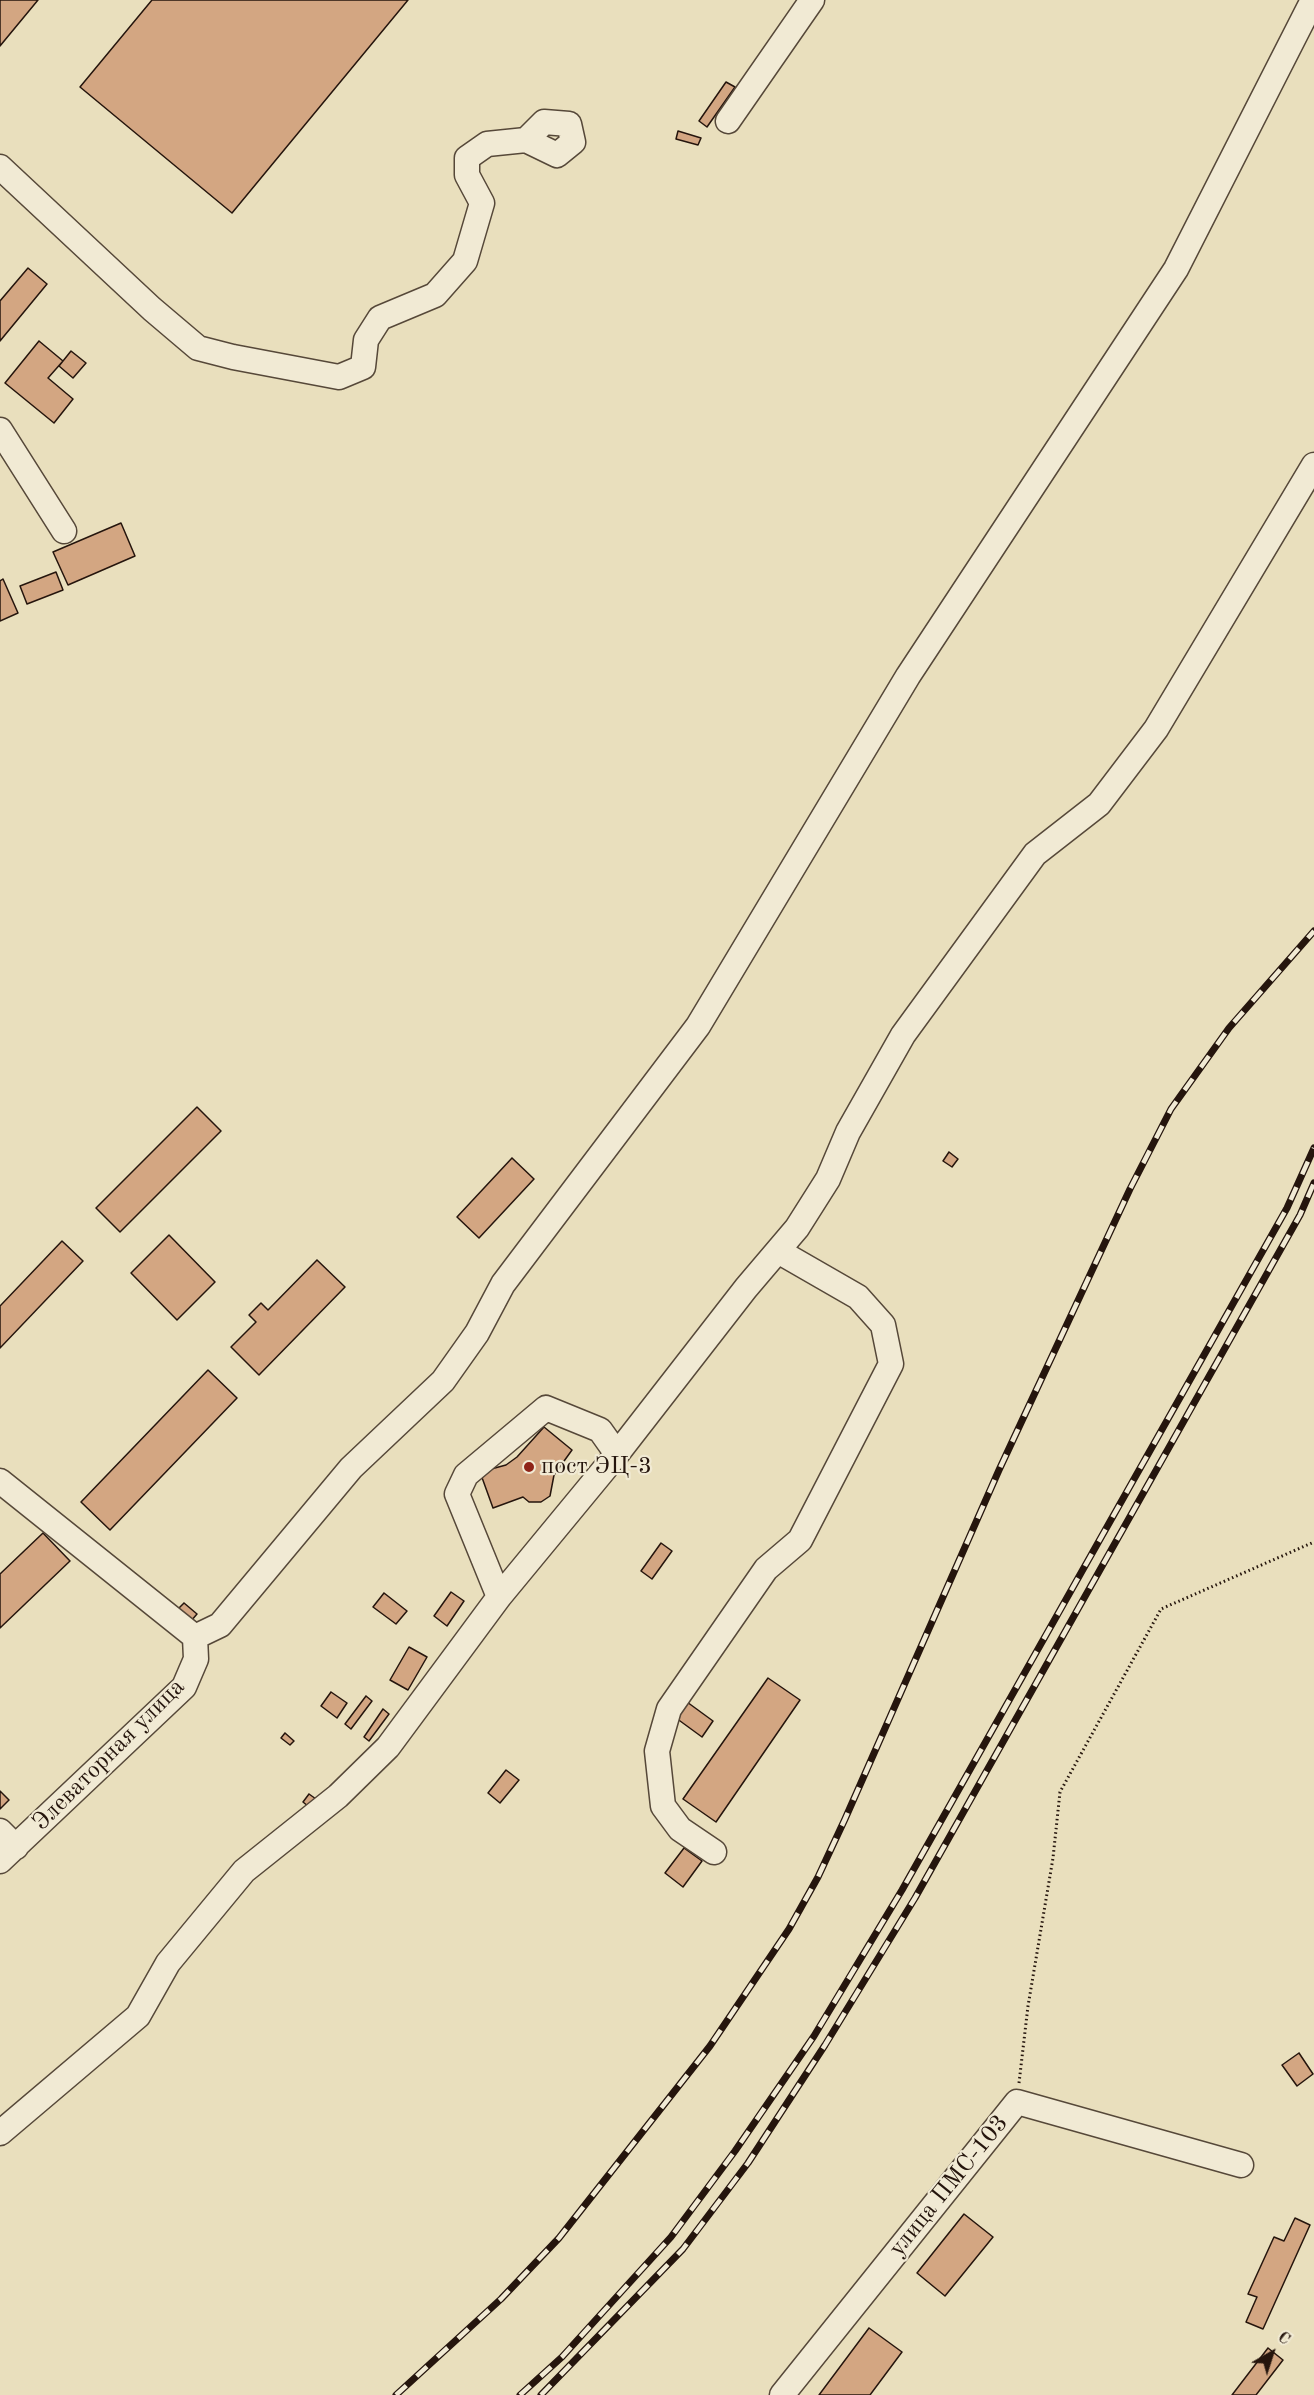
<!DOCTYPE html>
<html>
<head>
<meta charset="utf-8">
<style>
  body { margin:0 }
  #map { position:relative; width:1314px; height:2395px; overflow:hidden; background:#e9dfbd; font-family:"Old Standard TT",serif }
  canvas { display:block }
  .north { position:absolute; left:1242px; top:2323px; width:60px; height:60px; -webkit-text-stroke:4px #f1ead4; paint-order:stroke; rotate:39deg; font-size:16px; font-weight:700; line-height:24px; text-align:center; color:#25150d }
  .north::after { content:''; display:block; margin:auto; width:21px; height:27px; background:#25150d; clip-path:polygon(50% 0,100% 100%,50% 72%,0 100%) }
</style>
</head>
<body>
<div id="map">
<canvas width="1314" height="2395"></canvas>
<div class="north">С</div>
</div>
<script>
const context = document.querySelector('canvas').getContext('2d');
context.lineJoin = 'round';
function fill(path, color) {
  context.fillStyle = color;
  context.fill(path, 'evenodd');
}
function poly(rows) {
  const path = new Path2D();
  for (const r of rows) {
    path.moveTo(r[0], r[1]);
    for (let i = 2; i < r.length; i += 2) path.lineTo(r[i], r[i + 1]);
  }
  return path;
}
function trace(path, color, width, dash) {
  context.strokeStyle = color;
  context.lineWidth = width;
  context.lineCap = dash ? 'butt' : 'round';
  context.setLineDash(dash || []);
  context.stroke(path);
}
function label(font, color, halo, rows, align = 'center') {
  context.font = font + ' "Old Standard TT",serif';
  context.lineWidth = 4.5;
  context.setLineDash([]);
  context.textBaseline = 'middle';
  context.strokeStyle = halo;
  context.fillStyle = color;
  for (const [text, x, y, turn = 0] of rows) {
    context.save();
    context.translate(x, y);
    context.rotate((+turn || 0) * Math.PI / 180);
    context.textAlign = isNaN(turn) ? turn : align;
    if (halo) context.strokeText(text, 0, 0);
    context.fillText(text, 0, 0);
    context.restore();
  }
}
const building = poly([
  [0,0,38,0,0,46,0,0],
  [152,0,408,0,232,213,80,87,152,0],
  [726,82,735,87,707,127,699,121,726,82],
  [678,131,701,138,698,145,676,139,678,131],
  [28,268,47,284,0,341,0,301,28,268],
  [39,341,63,361,48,378,73,399,54,423,5,383,39,341],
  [71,351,86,363,73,378,59,366,71,351],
  [121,523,135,556,68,585,53,552,121,523],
  [56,572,63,590,27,604,20,586,56,572],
  [3,579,18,613,0,621,0,581,3,579],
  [197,1107,221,1131,120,1232,96,1208,197,1107],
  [949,1152,958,1159,952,1167,943,1161,949,1152],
  [512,1158,534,1179,479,1238,457,1217,512,1158],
  [169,1235,215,1282,177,1320,131,1273,169,1235],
  [62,1241,83,1261,0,1348,0,1306,62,1241],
  [317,1260,345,1287,259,1375,231,1347,256,1322,249,1315,261,1303,268,1310,317,1260],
  [208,1370,237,1398,110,1530,81,1502,208,1370],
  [544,1427,572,1450,554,1475,550,1496,541,1502,529,1502,523,1497,493,1508,480,1472,506,1465,517,1457,544,1427],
  [43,1533,70,1561,0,1628,0,1574,43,1533],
  [661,1543,672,1551,652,1579,641,1571,661,1543],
  [451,1592,464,1601,447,1626,434,1616,451,1592],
  [384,1593,407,1611,396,1624,373,1607,384,1593],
  [184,1603,197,1614,191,1621,178,1609,184,1603],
  [409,1647,427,1657,408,1690,390,1680,409,1647],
  [768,1678,800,1700,716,1822,683,1799,768,1678],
  [331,1692,347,1703,337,1718,321,1706,331,1692],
  [366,1696,372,1701,351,1729,345,1724,366,1696],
  [687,1702,713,1721,702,1737,676,1718,687,1702],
  [383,1709,389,1714,369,1741,364,1737,383,1709],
  [285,1733,294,1741,290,1745,281,1738,285,1733],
  [506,1770,519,1780,500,1803,488,1793,506,1770],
  [0,1791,9,1800,0,1809,0,1791],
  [309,1794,316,1799,309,1807,303,1802,309,1794],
  [684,1848,702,1861,683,1887,665,1873,684,1848],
  [1299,2053,1313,2074,1297,2086,1282,2065,1299,2053],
  [964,2214,993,2237,945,2296,917,2273,964,2214],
  [1295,2218,1310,2225,1263,2329,1246,2322,1257,2297,1248,2294,1274,2237,1284,2241,1295,2218],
  [869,2328,902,2352,870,2395,819,2395,869,2328],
  [1268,2348,1283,2360,1256,2395,1232,2395,1268,2348]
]);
fill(building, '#d3a682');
trace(building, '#25150d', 1.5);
const minor = poly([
  [728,121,812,0],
  [0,167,152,309,198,348,233,357,339,377,363,367,366,340,380,318,435,295,465,261,482,203,467,175,467,158,487,144,526,140,557,155,573,142,569,124,544,122,526,140],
  [0,430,64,531],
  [617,1454,746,1288,797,1228,828,1179,848,1132,903,1035,1035,854,1099,804,1156,729,1314,465],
  [0,1481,195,1637,196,1659,184,1687,0,1861],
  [195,1637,220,1625,351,1468,443,1381,477,1333,503,1284,698,1026,908,676,1176,269,1313,0],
  [0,1831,16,1847],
  [714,1852,680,1829,663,1806,657,1751,669,1709,766,1569,800,1540,891,1364,883,1325,858,1297,778,1251],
  [0,2133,138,2016,168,1963,244,1871,338,1796,388,1747,499,1597,617,1454,600,1430,546,1408,466,1475,457,1494,499,1597],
  [782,2395,1017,2102,1241,2165]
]);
trace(minor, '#564839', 27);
trace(poly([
  [1019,2083,1028,2006,1053,1858,1060,1792,1161,1609,1314,1542]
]), '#25150d', 3, [1.5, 3]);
trace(minor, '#f1ead4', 24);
const rail = poly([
  [396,2395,501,2299,559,2238,710,2046,789,1929,818,1877,845,1819,999,1470,1130,1189,1171,1109,1229,1028,1314,931],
  [520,2395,562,2357,671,2237,735,2151,814,2036,902,1890,1287,1208,1314,1148],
  [541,2395,683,2249,748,2163,825,2045,915,1898,1300,1215,1314,1183]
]);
trace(rail, '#25150d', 7);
trace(rail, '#f1ead4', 4.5, [14]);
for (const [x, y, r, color] of [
  [529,1467,6,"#8f2418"]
]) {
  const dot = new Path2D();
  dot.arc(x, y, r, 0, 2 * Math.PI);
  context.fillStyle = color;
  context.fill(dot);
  trace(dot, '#f1ead4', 2);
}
label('24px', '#25150d', '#f1ead4', [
  ["пост ЭЦ-3",541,1467]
], 'left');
label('24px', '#25150d', '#f1ead4', [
  ["Элеваторная улица",109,1755,-45],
  ["улица ПМС-103",949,2186,-51]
]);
</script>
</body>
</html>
